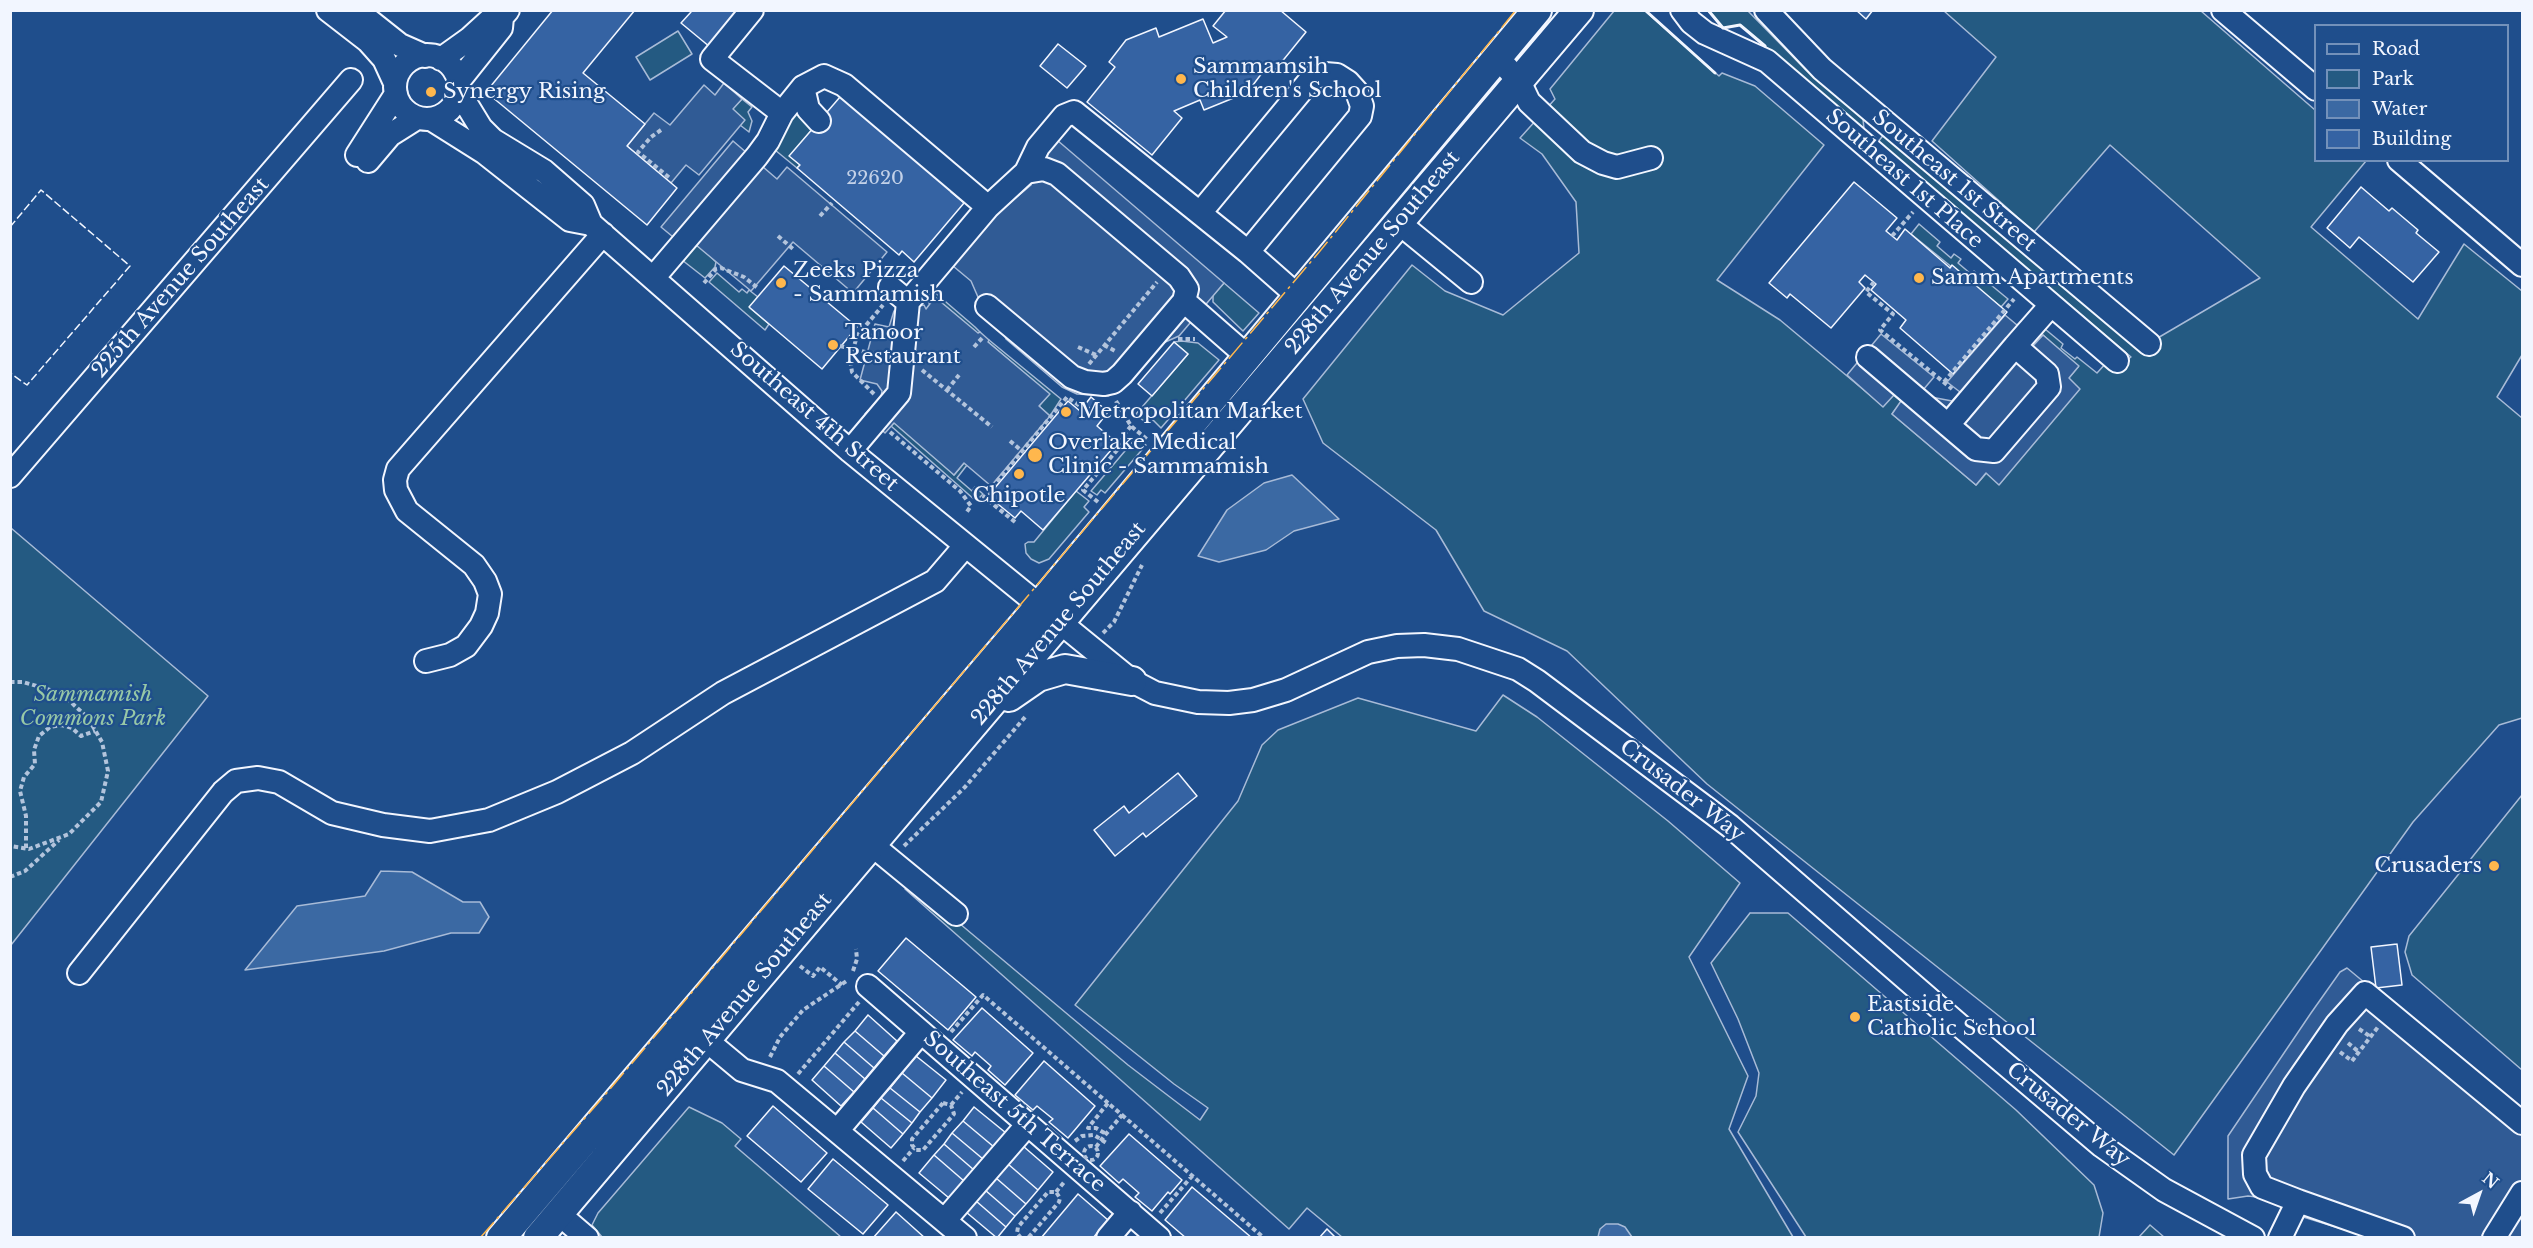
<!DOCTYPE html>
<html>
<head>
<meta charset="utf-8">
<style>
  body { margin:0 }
  #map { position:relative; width:2533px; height:1248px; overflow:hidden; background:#1f4e8c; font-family:"Libre Baskerville",serif }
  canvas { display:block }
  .frame { position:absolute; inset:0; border:12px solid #f2f6ff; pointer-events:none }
  .legend { position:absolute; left:2314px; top:24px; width:195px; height:138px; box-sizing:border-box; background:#1f4e8c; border:2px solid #7391ba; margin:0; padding:8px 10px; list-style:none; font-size:18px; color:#f2f6ff }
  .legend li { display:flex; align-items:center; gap:12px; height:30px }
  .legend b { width:30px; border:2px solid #7391ba }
  .north { position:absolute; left:2449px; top:1164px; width:60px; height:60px; -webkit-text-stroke:4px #1f4e8c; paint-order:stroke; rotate:40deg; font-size:16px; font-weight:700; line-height:24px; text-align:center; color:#f2f6ff }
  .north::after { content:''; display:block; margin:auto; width:21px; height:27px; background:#f2f6ff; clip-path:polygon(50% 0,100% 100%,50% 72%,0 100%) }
</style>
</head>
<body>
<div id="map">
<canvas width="2533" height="1248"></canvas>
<div class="frame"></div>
<ul class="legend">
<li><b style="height:8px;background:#1f4e8c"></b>Road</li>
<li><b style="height:16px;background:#245a82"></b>Park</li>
<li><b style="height:16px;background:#3b69a3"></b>Water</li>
<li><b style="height:16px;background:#3563a3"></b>Building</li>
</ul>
<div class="north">N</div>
</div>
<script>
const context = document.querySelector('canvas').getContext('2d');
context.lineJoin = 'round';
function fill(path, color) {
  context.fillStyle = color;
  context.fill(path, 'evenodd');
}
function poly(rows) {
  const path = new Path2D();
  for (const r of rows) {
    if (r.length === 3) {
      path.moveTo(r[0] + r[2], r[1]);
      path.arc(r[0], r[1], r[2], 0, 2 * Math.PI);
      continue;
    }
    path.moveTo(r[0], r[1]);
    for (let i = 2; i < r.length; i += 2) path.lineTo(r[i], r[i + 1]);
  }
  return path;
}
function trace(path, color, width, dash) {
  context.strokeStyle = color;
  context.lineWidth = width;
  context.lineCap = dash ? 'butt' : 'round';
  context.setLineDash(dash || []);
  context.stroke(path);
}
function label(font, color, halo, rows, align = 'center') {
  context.font = font + ' "Libre Baskerville",serif';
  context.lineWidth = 4.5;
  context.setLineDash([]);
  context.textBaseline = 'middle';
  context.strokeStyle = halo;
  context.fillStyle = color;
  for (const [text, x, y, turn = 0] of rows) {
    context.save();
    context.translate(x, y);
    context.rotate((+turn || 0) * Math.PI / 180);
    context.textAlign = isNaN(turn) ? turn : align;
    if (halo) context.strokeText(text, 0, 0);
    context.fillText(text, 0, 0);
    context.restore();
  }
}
const green = poly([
  [1614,11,1645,11,1719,76,1722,73,1755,86,1824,145,1717,280,1780,320,1883,406,1894,394,1902,401,1892,414,1976,485,2078,367,2043,335,2032,348,2029,345,2045,329,2063,344,2061,348,2075,359,2077,357,2097,373,2107,362,2112,371,2131,357,1878,142,1885,133,2144,346,2260,278,2110,145,2034,232,1932,141,1996,57,1944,11,2201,11,2315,110,2316,160,2366,161,2311,227,2418,319,2464,244,2522,291,2522,355,2497,397,2522,418,2522,718,2499,725,2413,822,2174,1155,1707,784,1567,651,1484,611,1436,530,1323,443,1303,399,1412,265,1445,291,1503,315,1579,253,1576,202,1542,154,1520,138,1555,99,1550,89,1614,11],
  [1708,11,1748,11,1806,70,1863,119,1864,129,1740,25,1723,28,1708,11],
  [678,31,692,54,650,80,636,57,678,31],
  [742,99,752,107,748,112,752,121,749,132,740,125,744,120,732,109,742,99],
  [798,110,803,121,812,130,790,156,800,165,797,168,775,150,793,113,798,110],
  [738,194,706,252,716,262,715,267,705,278,682,260,738,194],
  [1919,224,1940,242,1937,246,1951,258,1954,254,1961,259,1958,263,1971,274,1974,271,2008,299,2001,307,1911,234,1919,224],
  [717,273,739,292,742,289,747,293,749,290,758,297,750,308,769,324,765,330,709,282,717,273],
  [1224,283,1259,313,1243,331,1213,302,1213,295,1224,283],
  [932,290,975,327,980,332,978,334,936,298,930,304,925,299,932,290],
  [989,340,1061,399,1050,416,1039,406,1049,394,987,341,989,340],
  [1182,341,1198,343,1219,360,1161,428,1153,420,1147,424,1136,414,1188,354,1174,342,1182,341],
  [903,412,954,475,964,463,967,465,957,478,972,491,975,487,983,494,976,501,891,426,903,412],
  [1136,438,1146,445,1105,493,1101,490,1097,495,1091,491,1136,438],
  [1076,491,1089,501,1084,507,1089,512,1049,559,1039,563,1031,559,1026,553,1025,544,1028,542,1034,542,1076,491],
  [11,528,208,696,11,945,11,528],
  [1503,695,1537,717,1668,821,1740,883,1689,957,1748,1076,1729,1129,1793,1237,1342,1237,1307,1208,1289,1229,905,889,910,885,953,918,1128,1065,1200,1120,1208,1108,1174,1084,1075,1005,1238,801,1262,745,1278,730,1358,698,1476,731,1503,695],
  [2522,795,2522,1070,2412,975,2405,952,2409,936,2522,795],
  [1750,913,1788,913,2016,1110,2094,1185,2103,1213,2099,1237,1806,1237,1738,1132,1756,1096,1759,1073,1738,1019,1711,963,1750,913],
  [689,1107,722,1123,741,1139,735,1146,841,1237,602,1237,592,1225,598,1213,689,1107],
  [2150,1225,2164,1237,2139,1237,2150,1225]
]);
fill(green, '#245a82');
trace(green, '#a8bbd7', 1.5);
const parking = poly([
  [724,83,742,99,733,109,745,120,699,175,686,165,671,183,627,146,654,113,670,125,704,85,715,95,724,83],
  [1057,140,1224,283,1179,336,1163,343,1124,388,1108,396,1077,394,1062,387,1006,339,1003,331,981,304,971,281,953,266,998,213,1031,185,1046,152,1057,140],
  [733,141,777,179,787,167,887,252,853,293,793,242,751,291,696,245,690,251,661,227,733,141],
  [935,297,978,333,980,332,989,340,988,342,1050,394,1039,406,1050,416,991,486,964,463,954,475,894,423,885,433,865,414,881,397,882,391,877,384,860,380,875,324,889,327,894,311,924,305,926,309,935,297],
  [2005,315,2017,325,2022,321,2038,335,2030,345,2032,347,2043,335,2079,366,2069,378,2080,389,1999,485,1986,473,1976,485,1892,414,1901,401,1894,395,1883,407,1847,375,1881,334,1934,377,1923,390,1931,397,1952,401,1960,392,1947,382,2005,315],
  [2347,968,2522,1113,2522,1237,2368,1237,2300,1216,2265,1198,2248,1196,2228,1199,2228,1136,2311,1013,2340,972,2347,968]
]);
fill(parking, '#305b95');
trace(parking, '#a8bbd7', 1.5);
const water = poly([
  [1292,475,1339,519,1294,531,1266,550,1219,562,1198,556,1227,510,1264,483,1292,475],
  [381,871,412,872,463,902,480,902,489,917,479,933,451,933,384,951,245,970,297,906,365,896,381,871],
  [1606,1224,1618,1224,1625,1227,1632,1237,1598,1237,1600,1229,1606,1224]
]);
fill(water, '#3b69a3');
trace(water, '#a8bbd7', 1.5);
const building = poly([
  [553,10,635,10,583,73,645,124,627,146,677,188,647,225,486,92,553,10],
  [689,10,740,10,710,47,681,23,691,12,689,10],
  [1226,10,1280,10,1306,32,1272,74,1265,69,1253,85,1234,93,1236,97,1204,110,1200,100,1174,111,1182,118,1152,155,1087,102,1115,67,1109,62,1126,40,1156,28,1159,37,1203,19,1213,43,1227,37,1213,26,1226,10],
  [1856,10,1873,10,1866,19,1856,10],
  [1058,44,1086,66,1067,88,1040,66,1058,44],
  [840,97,851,106,852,104,954,189,951,192,964,203,914,262,902,251,899,255,797,168,800,165,789,156,840,97],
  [1854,182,1897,218,1886,231,1897,240,1905,229,1950,268,1952,265,2007,312,1953,374,1900,328,1906,320,1871,290,1876,284,1865,275,1859,282,1865,288,1831,328,1790,294,1787,298,1769,283,1854,182],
  [2361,187,2389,211,2392,208,2418,230,2416,233,2439,252,2413,282,2359,237,2350,248,2327,228,2361,187],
  [784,266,857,327,822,369,749,307,784,266],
  [1174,342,1188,354,1152,396,1138,384,1174,342],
  [1091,397,1108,412,1097,426,1117,443,1043,530,1021,511,1015,518,988,496,1068,401,1080,411,1091,397],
  [1178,773,1197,796,1146,837,1143,833,1115,856,1094,830,1124,806,1129,813,1178,773],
  [906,938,976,997,948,1030,878,971,906,938],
  [2397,944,2402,985,2376,988,2371,947,2397,944],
  [982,1008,1033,1053,1005,1085,988,1070,991,1066,975,1052,972,1056,953,1040,982,1008],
  [868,1015,897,1041,884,1056,855,1031,868,1015],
  [855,1031,884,1056,874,1068,844,1042,855,1031],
  [844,1042,874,1068,865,1079,835,1053,844,1042],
  [835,1053,865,1079,854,1092,824,1066,835,1053],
  [916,1056,946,1080,932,1098,902,1073,916,1056],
  [1044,1061,1095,1106,1068,1138,1049,1122,1053,1119,1037,1106,1033,1110,1015,1095,1044,1061],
  [824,1066,854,1092,841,1106,812,1080,824,1066],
  [902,1073,932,1098,920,1112,890,1088,902,1073],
  [890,1088,920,1112,912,1123,881,1098,890,1088],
  [881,1098,912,1123,903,1134,873,1108,881,1098],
  [773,1106,827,1153,801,1182,747,1136,773,1106],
  [974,1107,1006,1133,994,1147,963,1121,974,1107],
  [873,1108,903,1134,891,1148,861,1122,873,1108],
  [963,1121,994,1147,983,1159,952,1133,963,1121],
  [952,1133,983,1159,974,1170,944,1144,952,1133],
  [1129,1134,1182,1180,1170,1194,1168,1192,1152,1211,1135,1197,1139,1193,1123,1179,1119,1183,1100,1166,1129,1134],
  [944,1144,974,1170,964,1181,934,1155,944,1144],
  [1023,1146,1053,1172,1038,1190,1008,1164,1023,1146],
  [934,1155,964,1181,949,1198,919,1173,934,1155],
  [833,1159,888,1205,863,1234,808,1189,833,1159],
  [1008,1164,1038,1190,1026,1204,996,1178,1008,1164],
  [996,1178,1026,1204,1015,1216,985,1190,996,1178],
  [1192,1187,1252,1238,1186,1238,1165,1220,1192,1187],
  [985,1190,1015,1216,1006,1227,976,1201,985,1190],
  [1078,1194,1108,1220,1093,1238,1041,1238,1078,1194],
  [976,1201,1006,1227,997,1238,966,1212,976,1201],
  [896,1212,925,1238,873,1238,896,1212],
  [1327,1229,1336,1238,1319,1238,1327,1229]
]);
fill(building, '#3563a3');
trace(building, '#f2f6ff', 1.5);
const minor = poly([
  [328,10,368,41,384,59,395,83],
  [356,10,400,45,425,56],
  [752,10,712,59,782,113,803,87,824,76,844,85,988,207],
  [1682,10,1691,22,1705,33,1767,61,2117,361],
  [1766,10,1822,69,2149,344],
  [2223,10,2316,89],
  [427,87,32],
  [1498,58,1519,81,1529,102,1582,152,1603,163,1617,167,1651,158],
  [441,59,469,39,492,18,502,17],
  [458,82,501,28,502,17,508,10],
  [803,87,808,109,819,121],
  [459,92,481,128,493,140,544,171,583,205,591,224,850,451,1132,681,1155,693,1198,702,1229,703,1253,700,1286,690,1368,652,1397,646,1424,645,1458,649,1518,669,1537,681,1730,826,1958,1024,2102,1146,2164,1190,2253,1238],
  [431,119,485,153,570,220,591,224],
  [357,155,396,94],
  [2399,160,2522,265],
  [368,161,390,135,417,118],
  [1026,172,1038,147,1064,116,1074,112,1248,252,1299,297],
  [1200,213,1311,79,1325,74,1337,75,1348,82,1357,92,1362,106,1360,116,1248,252],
  [1399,223,1471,282],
  [654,277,757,156,768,141,782,113],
  [890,287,908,302],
  [1184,301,1248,357],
  [1868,357,1976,449,1994,451,2049,387,2047,374,2015,346,2051,305],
  [1948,425,2015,346],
  [850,451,899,393,908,302,988,207,1026,172,1044,169,1057,174,1179,277,1187,289,1184,301,1122,374,1113,382,1104,384,1085,382,1072,377,987,306],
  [10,476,351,80],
  [426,661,450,655,466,646,481,626,487,613,490,594,485,581,474,565,407,511,396,490,395,480,398,469,603,234],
  [872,845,956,914],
  [79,973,223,792,236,781,258,778,279,782,332,813,383,825,430,831,489,820,557,792,632,753,723,693,935,581,965,546],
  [868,986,1159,1238],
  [706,1040,742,1070,777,1081,965,1238],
  [837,1131,921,1032],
  [2298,1201,2403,1238],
  [559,1214,587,1238],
  [945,1220,1028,1124],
  [1108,1238,1130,1212],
  [2280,1238,2298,1201,2262,1187,2255,1174,2254,1155,2294,1086,2337,1024,2365,993,2522,1123],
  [2494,1238,2522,1193]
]);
const major = poly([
  [1009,697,1038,677,1065,669,1132,681],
  [501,1238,1040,605,1537,10],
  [538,1238,1579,10]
]);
trace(minor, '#f2f6ff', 26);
trace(major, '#f2f6ff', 32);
trace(poly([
  [661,130,651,137,638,152,671,179],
  [820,216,832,203],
  [778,236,793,249],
  [1892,236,1913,212],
  [1874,282,1866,292,1893,314,1880,330,1952,389],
  [704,283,716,269,721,268,744,277,759,289],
  [1178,339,1195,339],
  [1104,345,1117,352],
  [840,346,882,356],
  [974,347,984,336],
  [1078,347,1096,355],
  [1089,364,1157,282],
  [922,370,992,427],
  [1944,382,2014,299],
  [947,390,959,375],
  [874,394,852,372,850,360,857,336,883,305],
  [1116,401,1131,426,1149,441],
  [890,432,960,491,971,506,966,513],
  [1010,441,1022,451],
  [1098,502,1083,490,1124,442,1122,437,1131,426],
  [1015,522,984,497,1067,397,1083,408,1087,407,1098,416,1101,412,1092,404],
  [1103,633,1114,622,1142,565],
  [10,682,23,682,61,693,88,718,102,742,108,771,101,802,69,834,29,849,10,846],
  [904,846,965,787,1026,716],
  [26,848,26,816,20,791,24,777,35,764,34,750,39,736,50,727,61,725,72,728,81,736,95,731],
  [10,877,25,871,59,840],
  [800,966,813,976,820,967,842,985],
  [853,971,857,959,856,949],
  [2359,1029,2371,1037],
  [951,1032,983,995,1108,1103],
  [2348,1043,2359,1052],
  [2340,1052,2352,1061,2378,1027],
  [770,1057,780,1037,803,1010,848,980],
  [798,1074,859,1002],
  [943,1103,951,1105,954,1114,923,1150,916,1150,912,1145,912,1139,943,1103],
  [951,1105,962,1092],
  [1122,1115,1264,1238],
  [1075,1141,1082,1136,1094,1135,1108,1144],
  [1091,1153,7],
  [1096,1147,1102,1139,1106,1134,1122,1115,1108,1103,1088,1128,1096,1128,1106,1134],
  [903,1161,914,1148],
  [1056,1192,1065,1181],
  [1160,1213,1193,1175],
  [1021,1238,1017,1233,1018,1227,1048,1192,1056,1192,1060,1198,1059,1202,1028,1238]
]), '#b3c4dc', 4, [4.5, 3]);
trace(minor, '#1f4e8c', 22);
trace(major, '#1f4e8c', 28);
trace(poly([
  [10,227,41,190,130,266,27,385,10,373]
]), '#f2f6ff', 1.5, [8, 3]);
trace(poly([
  [1645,10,1715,73],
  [1708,10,1723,28,1740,25,1765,46]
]), '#f2f6ff', 3);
trace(poly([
  [480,1238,605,1095,1320,251,1516,10]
]), '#ffb74d', 1.5, [21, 4.5, 3, 4.5]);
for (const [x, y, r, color] of [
  [1181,79,6,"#ffb74d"],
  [431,92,6,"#ffb74d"],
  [1919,278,6,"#ffb74d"],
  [781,283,6,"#ffb74d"],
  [833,345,6,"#ffb74d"],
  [1066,412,6,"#ffb74d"],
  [1035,455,8,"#ffb74d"],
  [1019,474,6,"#ffb74d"],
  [2494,866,6,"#ffb74d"],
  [1855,1017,6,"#ffb74d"]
]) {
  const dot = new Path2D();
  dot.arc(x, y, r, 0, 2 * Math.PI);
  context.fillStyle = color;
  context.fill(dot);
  trace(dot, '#1f4e8c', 2);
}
label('18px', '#c3d1e8', null, [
  ["22620",875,179]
]);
label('21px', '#f2f6ff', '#1f4e8c', [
  ["Sammamsih",1193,67],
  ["Children's School",1193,91],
  ["Synergy Rising",443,92],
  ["Zeeks Pizza",793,271],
  ["- Sammamish",793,295],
  ["Samm Apartments",1931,278],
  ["Tanoor",845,333],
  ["Restaurant",845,357],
  ["Metropolitan Market",1078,412],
  ["Overlake Medical",1048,443],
  ["Clinic - Sammamish",1048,467],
  ["Chipotle",1019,496,"center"],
  ["Crusaders",2482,866,"right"],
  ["Eastside",1867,1005],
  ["Catholic School",1867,1029]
], 'left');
label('21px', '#f2f6ff', '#1f4e8c', [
  ["Southeast 1st Place",1904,179,41],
  ["Southeast 1st Street",1954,181,40],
  ["228th Avenue Southeast",1373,253,-50],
  ["225th Avenue Southeast",181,278,-49],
  ["Southeast 4th Street",814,417,41],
  ["228th Avenue Southeast",1059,624,-50],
  ["Crusader Way",1682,791,38],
  ["228th Avenue Southeast",745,995,-50],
  ["Southeast 5th Terrace",1014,1112,41],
  ["Crusader Way",2068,1115,39]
]);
label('italic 21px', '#97c8a6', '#1f4e8c', [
  ["Sammamish",93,695],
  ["Commons Park",93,719]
]);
</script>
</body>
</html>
